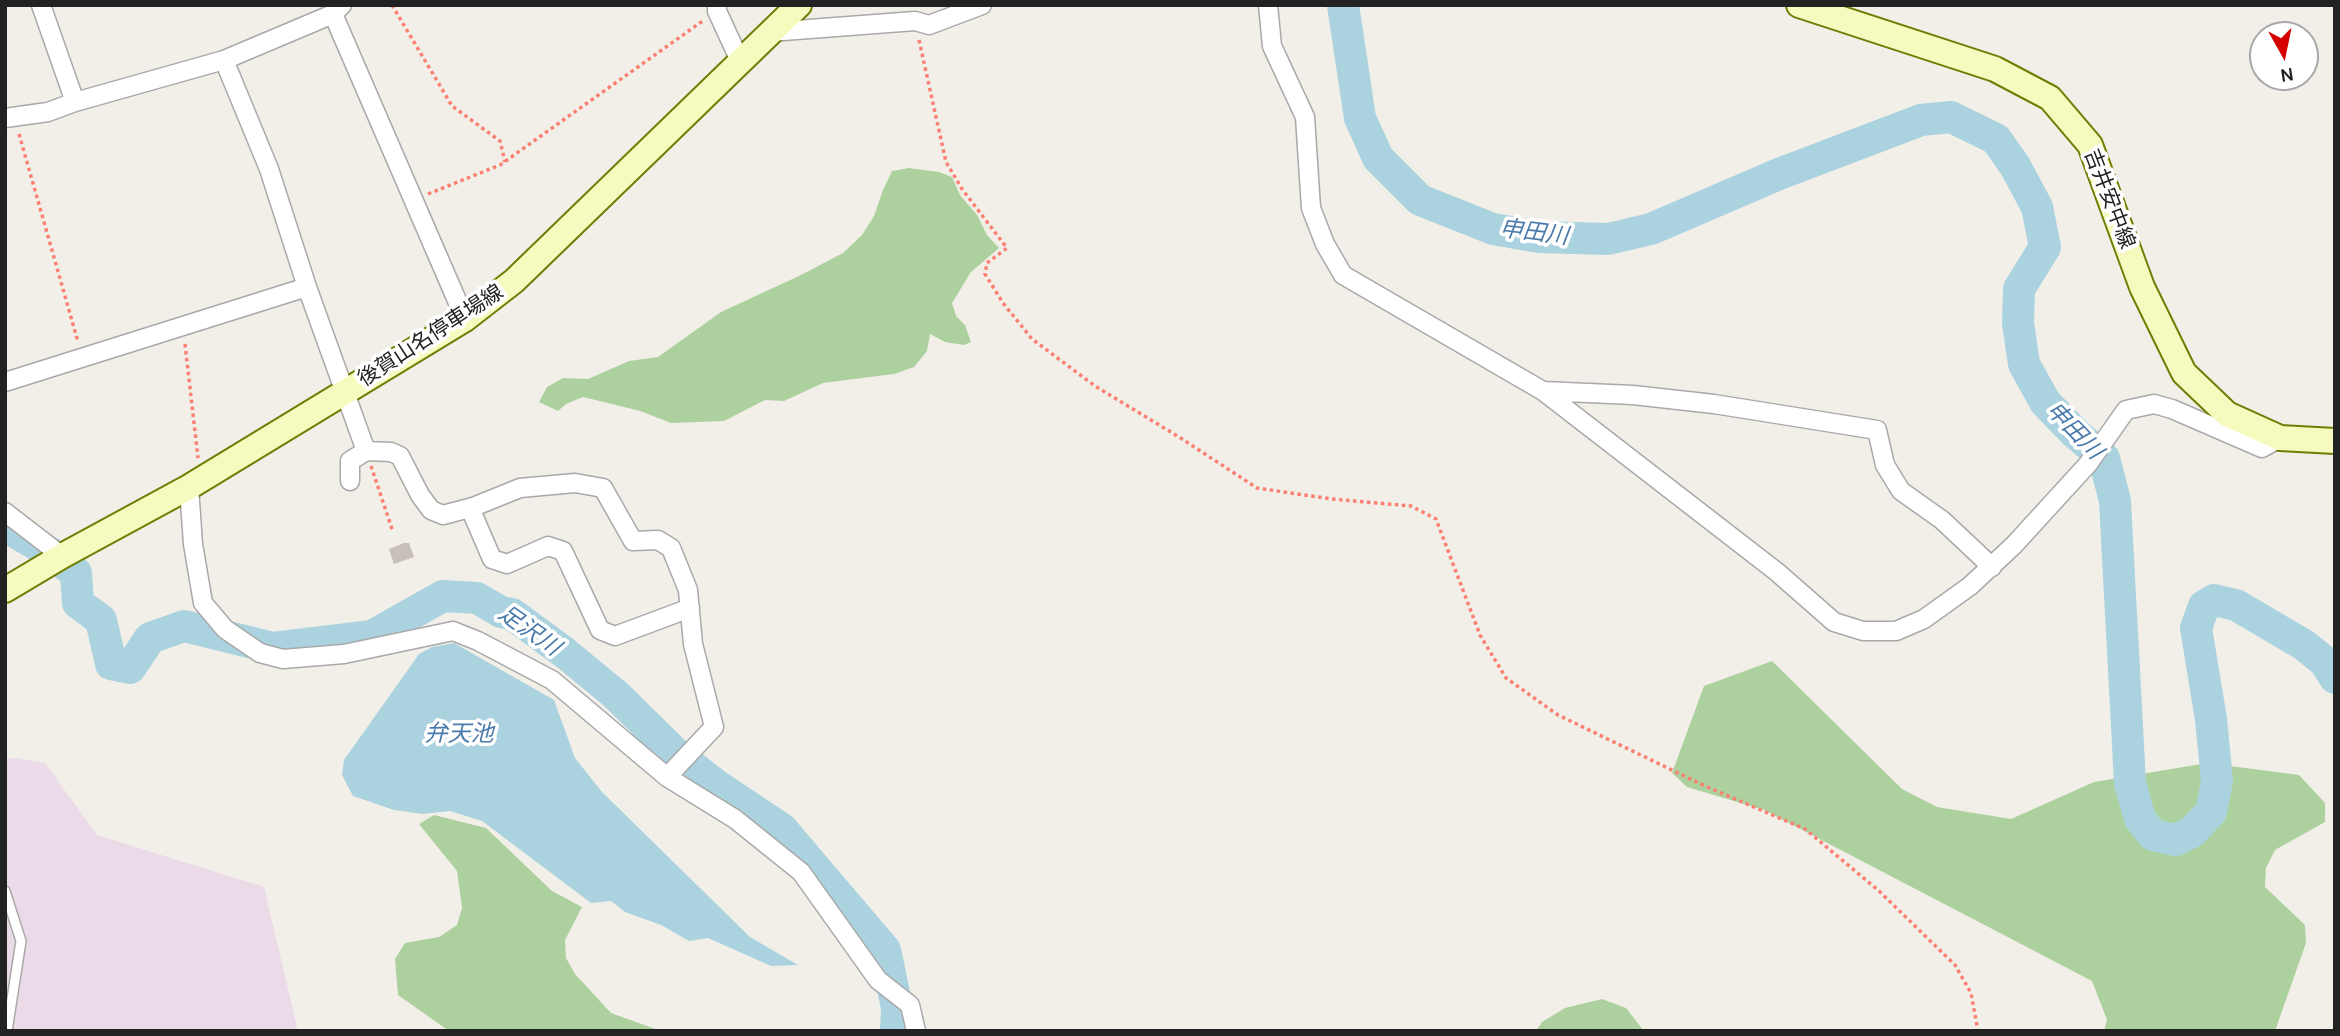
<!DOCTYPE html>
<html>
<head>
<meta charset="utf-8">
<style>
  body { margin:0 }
  #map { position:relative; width:2340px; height:1036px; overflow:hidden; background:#f2efe9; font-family:Karla,sans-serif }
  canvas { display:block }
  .frame { position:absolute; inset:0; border:7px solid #222; pointer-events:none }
  .north { position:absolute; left:2249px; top:21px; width:70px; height:70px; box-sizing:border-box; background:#fff; border:2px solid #a7a7a7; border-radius:50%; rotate:171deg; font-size:19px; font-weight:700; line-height:28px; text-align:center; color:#222 }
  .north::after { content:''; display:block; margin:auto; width:24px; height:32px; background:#d40000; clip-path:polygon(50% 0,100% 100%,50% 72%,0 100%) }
</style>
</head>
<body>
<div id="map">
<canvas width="2340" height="1036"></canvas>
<div class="frame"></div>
<div class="north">N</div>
</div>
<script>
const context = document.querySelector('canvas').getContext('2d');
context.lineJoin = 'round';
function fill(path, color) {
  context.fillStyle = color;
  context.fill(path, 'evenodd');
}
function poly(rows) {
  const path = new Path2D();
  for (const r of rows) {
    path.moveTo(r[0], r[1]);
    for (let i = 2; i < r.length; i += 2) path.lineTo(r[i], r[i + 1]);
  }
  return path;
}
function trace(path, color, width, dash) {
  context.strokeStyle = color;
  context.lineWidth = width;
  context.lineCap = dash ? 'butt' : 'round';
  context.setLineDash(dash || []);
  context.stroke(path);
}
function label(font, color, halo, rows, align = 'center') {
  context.font = font + ' Karla,"Noto Sans JP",sans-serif';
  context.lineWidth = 7;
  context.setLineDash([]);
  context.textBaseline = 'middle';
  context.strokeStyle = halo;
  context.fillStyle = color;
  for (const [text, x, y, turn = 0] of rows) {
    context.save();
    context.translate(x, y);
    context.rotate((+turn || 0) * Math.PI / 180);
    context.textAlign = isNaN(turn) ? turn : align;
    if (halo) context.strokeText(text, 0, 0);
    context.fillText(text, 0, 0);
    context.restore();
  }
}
fill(poly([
  [15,758,45,763,97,835,264,887,298,1031,5,1031,5,759]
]), '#ebdbe8');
fill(poly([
  [909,168,939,172,952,177,960,195,977,215,987,235,999,248,971,272,952,303,956,316,965,325,971,342,964,345,945,342,930,334,927,351,914,367,894,374,823,383,784,401,765,400,724,421,671,423,640,411,583,397,566,404,558,411,539,402,547,387,563,378,588,379,629,361,658,357,721,312,801,275,843,253,862,235,874,216,883,190,892,171],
  [1772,661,1902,789,1937,807,2011,819,2094,782,2207,763,2299,775,2325,803,2325,822,2275,850,2266,868,2265,887,2305,925,2306,943,2275,1031,2104,1031,2107,1020,2092,981,1764,810,1687,787,1672,773,1704,686],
  [434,815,486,828,552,891,582,907,565,940,566,958,575,974,611,1013,661,1031,449,1031,398,995,395,959,405,943,439,937,457,925,462,908,457,871,419,824],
  [1602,999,1626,1008,1644,1031,1536,1031,1542,1022,1565,1008]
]), '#add19e');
fill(poly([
  [454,643,554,700,575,758,602,792,750,937,798,965,771,966,708,938,689,941,661,925,625,912,611,901,591,903,482,821,450,811,423,814,394,810,353,796,342,775,344,760,419,654,432,647]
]), '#aad3df');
trace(poly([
  [1343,5,1360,118,1378,158,1420,200,1493,229,1539,237,1608,239,1651,229,1779,174,1921,120,1951,117,1996,139,2015,166,2037,207,2045,247,2019,289,2018,323,2024,364,2045,402,2075,433,2104,458,2115,501,2130,783,2140,819,2153,835,2176,840,2192,832,2211,812,2217,781,2211,719,2196,628,2204,606,2214,600,2236,605,2304,645,2325,662,2335,678],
  [5,526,49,552,76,573,78,603,101,620,111,664,130,668,150,638,184,626,273,648,372,636,443,596,477,598,501,612,512,614,565,653,616,695,673,751,716,785,782,829,885,950,897,1008,896,1031]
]), '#aad3df', 32);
fill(poly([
  [404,543,409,543,414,557,394,564,389,549]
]), '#c7bfb8');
const service = poly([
  [5,891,21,941,7,1031]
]);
const minor = poly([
  [41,5,75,102],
  [717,5,717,11,740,61],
  [1268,5,1272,46,1305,117,1311,208,1325,244,1343,275,1543,391,1777,572,1834,622,1863,631,1896,631,1924,619,1970,586,2014,545,2088,464,2126,410,2154,404,2172,409,2262,448,2280,438],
  [333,14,465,319],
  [770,32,915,21,929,25,982,5],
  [224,60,269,169,307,287,366,451,391,452,400,456,420,495,431,510,443,515,473,507,520,488,575,483,603,488,633,541,658,540,671,548,688,590,693,644,714,727,667,777],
  [5,118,48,112,75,102,224,60,333,14,342,5],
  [5,382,307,287],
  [1543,391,1633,395,1714,404,1877,430,1885,465,1901,491,1942,520,1992,567],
  [350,481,350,461,366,451],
  [189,487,193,544,203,603,225,629,260,653,283,659,344,654,453,631,478,641,552,680,667,777,735,819,801,872,878,980,910,1005,916,1031],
  [470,508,492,559,507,564,548,546,563,551,600,630,615,636,690,608],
  [5,512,62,556]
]);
const secondary = poly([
  [1799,5,1995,69,2050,98,2090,145,2142,287,2184,373,2227,414,2280,438,2335,441],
  [5,590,62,556,189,487,465,319,514,281,799,5]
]);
trace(service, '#a9a9a9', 12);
trace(minor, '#a9a9a9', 21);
trace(secondary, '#707d05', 28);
trace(poly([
  [392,5,452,106,500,141,505,162],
  [919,40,946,162,962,189,1007,248,987,263,985,274,1003,303,1032,339,1095,386,1179,437,1257,488,1332,499,1411,506,1436,519,1480,635,1506,678,1558,715,1705,786,1805,829,1879,891,1955,965,1971,993,1978,1031],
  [19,134,78,342],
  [428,194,500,165,704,20],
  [185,344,198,458],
  [371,466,393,532]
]), '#fa8072', 3.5, [3.5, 3.5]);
trace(service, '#fff', 9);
trace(minor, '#fff', 18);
trace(secondary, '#f7fabf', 24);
label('21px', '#222', '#fff', [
  ["吉井安中線",2109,199,69],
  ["後賀山名停車場線",431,336,-33]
]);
label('italic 23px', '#4a7aab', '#fff', [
  ["申田川",1534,233,7],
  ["申田川",2074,431,46],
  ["足沢川",529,631,35],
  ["弁天池",459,734]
]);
</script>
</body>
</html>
